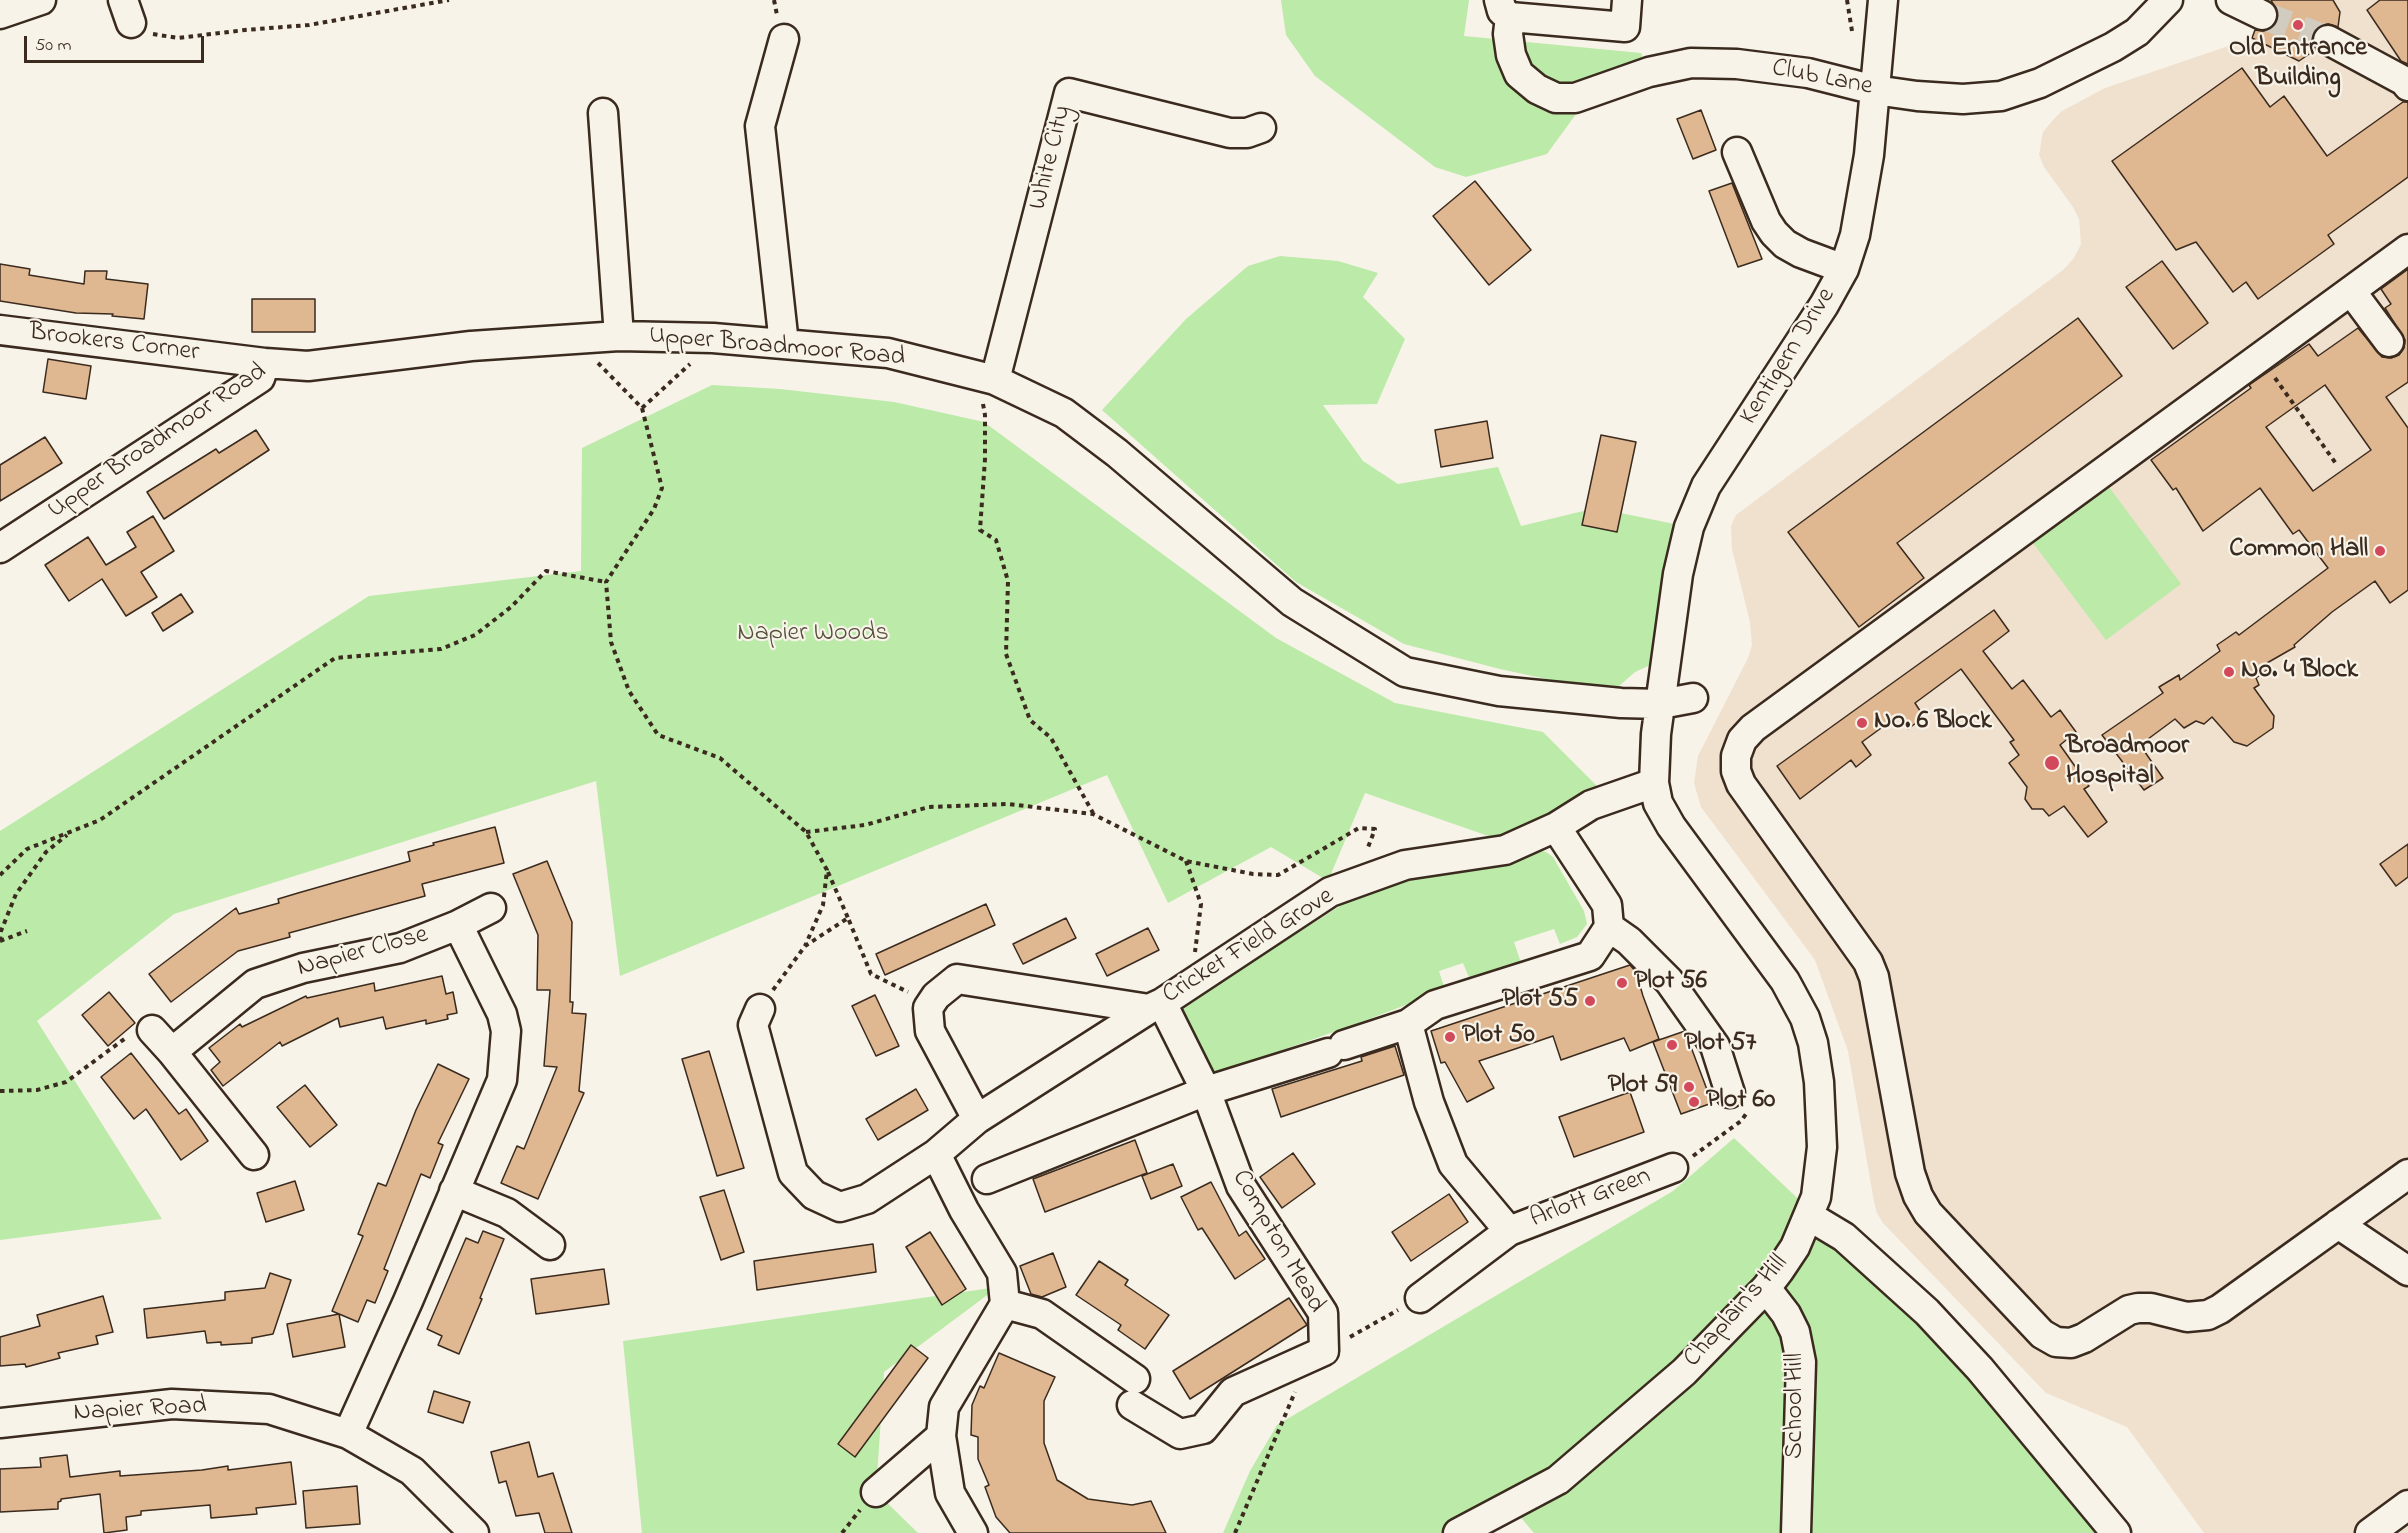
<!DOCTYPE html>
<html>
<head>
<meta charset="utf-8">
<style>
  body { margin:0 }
  #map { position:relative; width:2408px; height:1533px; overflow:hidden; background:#f7f3e8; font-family:"Indie Flower",sans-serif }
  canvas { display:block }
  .scale { position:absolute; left:24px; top:36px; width:180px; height:27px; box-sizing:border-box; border:3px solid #3b2a1e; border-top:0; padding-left:8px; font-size:18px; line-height:21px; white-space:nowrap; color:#3b2a1e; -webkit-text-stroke:4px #f7f3e8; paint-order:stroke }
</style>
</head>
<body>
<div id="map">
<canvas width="2408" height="1533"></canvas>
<div class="scale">50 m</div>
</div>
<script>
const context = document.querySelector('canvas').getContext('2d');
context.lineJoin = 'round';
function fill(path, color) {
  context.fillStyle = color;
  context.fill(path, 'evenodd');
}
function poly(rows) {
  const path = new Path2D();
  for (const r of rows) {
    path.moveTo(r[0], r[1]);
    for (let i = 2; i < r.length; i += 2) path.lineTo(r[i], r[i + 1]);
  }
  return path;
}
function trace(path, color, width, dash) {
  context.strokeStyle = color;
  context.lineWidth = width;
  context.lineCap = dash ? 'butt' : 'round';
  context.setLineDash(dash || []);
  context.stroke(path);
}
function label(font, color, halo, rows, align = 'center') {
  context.font = font + ' "Indie Flower",sans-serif';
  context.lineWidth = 4.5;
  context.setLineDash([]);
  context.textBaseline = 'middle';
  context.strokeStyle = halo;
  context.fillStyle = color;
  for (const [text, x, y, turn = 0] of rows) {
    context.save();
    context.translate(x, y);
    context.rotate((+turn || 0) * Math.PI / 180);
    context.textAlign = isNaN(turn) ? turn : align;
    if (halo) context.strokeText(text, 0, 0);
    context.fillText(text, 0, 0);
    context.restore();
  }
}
fill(poly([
  [2264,0,2408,0,2408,1533,2204,1533,2127,1427,2046,1393,1883,1223,1877,1213,1874,1202,1848,1051,1815,960,1701,807,1694,783,1698,756,1748,658,1752,645,1750,622,1732,549,1731,526,1736,515,2063,270,2074,258,2081,244,2079,219,2073,207,2044,167,2039,155,2043,132,2053,120,2062,111,2105,88,2252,38,2267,6]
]), '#f0e1ce');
fill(poly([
  [1281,0,1469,0,1464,36,1641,53,1649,72,1592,92,1547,154,1466,177,1435,167,1315,76,1286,35],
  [1280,256,1338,261,1378,273,1363,297,1405,339,1377,404,1323,405,1363,461,1398,484,1498,467,1521,526,1596,508,1689,527,1668,657,1635,672,1611,693,1500,669,1404,644,1296,582,1102,410,1186,319,1248,266],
  [712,385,780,389,894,402,984,422,1276,638,1395,703,1543,732,1600,789,1494,838,1365,793,1328,881,1271,847,1168,903,1107,775,620,976,596,781,174,914,37,1021,162,1219,0,1240,0,831,369,596,581,571,582,448],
  [2106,483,2181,584,2106,640,2030,539],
  [1539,850,1546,852,1553,857,1584,911,1587,924,1577,937,1560,944,1554,929,1514,942,1522,966,1471,982,1463,963,1439,971,1445,990,1356,1024,1201,1079,1178,1009,1354,897,1398,881,1498,867],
  [1734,1138,1931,1325,2106,1533,1534,1533,1511,1506,1458,1533,1223,1533,1250,1471,1277,1425,1673,1191],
  [998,1287,884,1372,876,1492,918,1533,642,1533,623,1341]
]), '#bbeaa9');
const building = poly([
  [2271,0,2333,0,2340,12,2338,27,2328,24,2319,26,2313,33,2312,40,2315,50,2299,61,2252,38,2255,30,2263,31,2271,29,2277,23,2278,13,2271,0],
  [2380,0,2408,0,2408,64,2401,61,2367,10,2380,0],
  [2242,68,2270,107,2284,96,2327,156,2403,102,2408,102,2408,177,2328,235,2334,244,2258,299,2246,282,2233,292,2196,242,2176,250,2112,161,2242,68],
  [1701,110,1716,150,1693,159,1677,119,1701,110],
  [1475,181,1531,250,1489,285,1433,216,1475,181],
  [1732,183,1762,259,1738,267,1709,191,1732,183],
  [2162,261,2208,323,2173,349,2126,287,2162,261],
  [0,264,30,269,29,275,84,284,85,271,107,271,106,279,148,284,144,319,112,316,113,314,76,313,0,301,0,264],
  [2408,269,2408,382,2386,397,2408,428,2408,590,2390,603,2375,581,2332,612,2294,645,2295,647,2267,663,2270,668,2256,678,2259,685,2254,688,2274,716,2273,728,2247,746,2234,742,2212,717,2204,724,2196,721,2184,728,2175,719,2140,745,2163,778,2144,790,2102,735,2163,693,2159,687,2179,675,2180,680,2220,651,2217,645,2236,632,2239,635,2328,568,2299,530,2293,534,2260,488,2203,531,2176,488,2173,490,2151,460,2251,388,2249,385,2309,344,2318,356,2358,328,2382,357,2391,358,2399,355,2404,348,2405,340,2385,308,2391,304,2381,289,2408,269],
  [2325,385,2371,450,2313,491,2266,427,2325,385],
  [252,299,315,299,315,332,252,332,252,299],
  [2078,318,2122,376,1897,543,1924,578,1859,627,1788,532,2078,318],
  [48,359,91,366,86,399,43,392,48,359],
  [1487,421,1493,458,1441,467,1435,430,1487,421],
  [256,430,269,450,164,519,147,492,216,449,219,453,256,430],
  [1601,435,1636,442,1617,532,1582,525,1601,435],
  [45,437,62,463,0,501,0,465,45,437],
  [153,516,174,551,141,572,157,597,126,616,102,579,69,601,45,565,88,537,106,565,136,547,127,532,153,516],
  [181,594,193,612,163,631,152,613,181,594],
  [1994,610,2009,631,1983,651,2012,689,2023,680,2051,717,2060,710,2076,732,2060,745,2089,786,2084,789,2107,822,2088,837,2064,806,2049,816,2043,809,2032,809,2025,799,2027,787,2009,763,2019,755,2010,742,2014,740,1961,669,1915,703,1924,717,1908,729,1899,715,1862,742,1871,755,1856,767,1851,760,1800,799,1777,766,1994,610],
  [495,827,504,863,422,884,425,896,289,933,290,937,238,951,171,1002,149,974,236,908,239,914,279,903,278,899,298,893,410,861,408,852,434,845,433,843,495,827],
  [2408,844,2408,877,2396,886,2380,864,2408,844],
  [547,861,572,922,570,1002,573,1002,572,1013,586,1014,579,1091,584,1093,538,1199,501,1183,517,1146,524,1149,557,1067,544,1066,550,990,537,990,538,935,513,874,547,861],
  [986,904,995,925,885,975,876,954,986,904],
  [1066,918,1076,938,1023,964,1013,944,1066,918],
  [1148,928,1159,950,1107,976,1096,954,1148,928],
  [1630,965,1636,972,1643,996,1659,1039,1630,1051,1624,1038,1561,1060,1553,1036,1518,1048,1479,1061,1494,1088,1467,1102,1445,1062,1441,1063,1431,1031,1630,965],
  [442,976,446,994,453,992,457,1013,447,1015,448,1019,426,1024,426,1020,386,1029,383,1017,340,1027,338,1018,282,1046,280,1042,223,1086,211,1070,220,1062,209,1048,240,1024,242,1027,306,996,307,998,374,983,375,991,442,976],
  [109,992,135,1023,108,1046,82,1015,109,992],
  [875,995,899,1046,876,1056,852,1006,875,995],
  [1685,1031,1712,1103,1681,1114,1653,1042,1685,1031],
  [1395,1046,1404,1075,1281,1117,1272,1089,1362,1061,1361,1057,1395,1046],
  [709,1051,744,1168,717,1176,682,1059,709,1051],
  [131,1053,179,1114,186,1109,208,1141,181,1160,146,1109,134,1119,101,1077,131,1053],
  [438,1064,469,1079,438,1143,443,1145,430,1178,421,1174,384,1269,388,1271,375,1303,367,1300,358,1322,332,1311,363,1236,358,1234,378,1183,386,1186,416,1110,438,1064],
  [305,1085,337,1125,310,1147,277,1107,305,1085],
  [916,1089,928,1110,878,1140,866,1119,916,1089],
  [1630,1092,1644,1132,1574,1157,1559,1117,1630,1092],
  [1135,1140,1147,1173,1045,1212,1033,1179,1135,1140],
  [1293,1153,1315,1184,1282,1208,1260,1177,1293,1153],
  [1173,1164,1182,1186,1151,1199,1142,1176,1173,1164],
  [295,1181,304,1210,266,1222,257,1193,295,1181],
  [1211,1182,1239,1236,1246,1231,1265,1259,1235,1279,1202,1228,1198,1230,1181,1197,1211,1182],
  [724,1190,744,1252,721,1260,700,1197,724,1190],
  [1449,1194,1468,1222,1411,1261,1392,1232,1449,1194],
  [483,1231,504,1239,480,1298,482,1299,459,1354,438,1345,442,1336,427,1329,466,1238,478,1243,483,1231],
  [930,1232,966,1289,942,1305,906,1247,930,1232],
  [873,1244,876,1272,757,1290,754,1261,873,1244],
  [1053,1253,1066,1287,1042,1297,1031,1294,1020,1266,1053,1253],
  [1099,1261,1128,1280,1125,1285,1169,1315,1145,1349,1118,1330,1121,1325,1076,1295,1099,1261],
  [604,1269,609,1304,536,1314,531,1279,604,1269],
  [270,1273,291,1280,273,1334,252,1338,252,1343,221,1345,221,1342,207,1343,205,1331,147,1338,144,1309,225,1300,225,1292,265,1288,270,1273],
  [103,1296,113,1332,96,1336,98,1344,58,1353,60,1358,26,1367,25,1364,0,1366,0,1337,40,1326,37,1315,103,1296],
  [1289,1298,1307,1325,1190,1399,1173,1371,1289,1298],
  [339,1314,345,1347,293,1357,287,1324,339,1314],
  [911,1345,928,1358,855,1457,838,1444,911,1345],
  [999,1353,1055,1377,1044,1401,1044,1443,1057,1480,1088,1499,1132,1505,1151,1501,1166,1533,1010,1533,996,1517,985,1487,989,1485,978,1459,978,1437,971,1435,972,1405,980,1386,984,1388,999,1353],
  [434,1391,470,1402,463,1423,428,1412,434,1391],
  [529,1442,538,1477,553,1473,572,1533,545,1533,539,1513,516,1516,506,1481,499,1483,491,1452,529,1442],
  [67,1455,70,1477,120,1471,120,1476,202,1470,228,1466,228,1470,291,1462,296,1504,256,1508,257,1514,211,1518,210,1505,141,1511,141,1515,126,1517,127,1530,104,1533,100,1494,61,1499,61,1501,58,1502,58,1509,0,1512,0,1469,41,1467,40,1458,67,1455],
  [357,1486,360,1524,306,1528,303,1491,357,1486]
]);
fill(building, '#dfb790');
trace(building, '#3b2a1e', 1.5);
trace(poly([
  [2262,15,2328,40]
]), '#d1cbc0', 28, [28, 14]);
const minor = poly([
  [123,0,131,23],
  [1499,0,1502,11,1510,17,1625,27,1627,0],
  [2231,0,2262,15],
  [0,14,41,0],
  [1510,17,1508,34,1511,55,1519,74,1537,89,1556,98,1575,98,1649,72,1691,63,1737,64,1808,73,1875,90,1917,96,1963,99,2001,96,2040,83,2113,47,2137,32,2168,0],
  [2328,40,2404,81,2408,86],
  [603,113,619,336],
  [1737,152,1766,221,1774,233,1785,244,1801,253,1844,269],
  [2408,249,1753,728,1742,740,1736,756,1736,771,1741,784,1868,962,1874,977,1910,1173,1918,1196,1928,1213,2042,1334,2056,1342,2071,1343,2084,1338,2129,1310,2138,1308,2151,1308,2187,1317,2208,1315,2220,1309,2408,1174],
  [2351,291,2389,342],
  [0,330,265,363,308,366,471,346,619,336,713,338,888,353,995,380,1064,413,1117,453,1292,602,1405,672,1499,691,1621,703,1661,704,1693,698],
  [784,344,760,126,784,39],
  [995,380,1069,93,1230,133,1247,133,1261,128],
  [0,548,260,378,265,363],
  [458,925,491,908],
  [1609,927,1629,941,1669,981,1715,1046,1730,1093],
  [760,1009,753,1025,793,1173,814,1195,840,1207,867,1199,936,1154],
  [152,1030,172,1052],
  [1344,1045,1408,1024],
  [977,1119,930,1031,928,1008,936,996,957,979,1149,1009],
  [254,1155,172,1052,255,984,303,968,400,948,458,925,502,1014,506,1031,502,1080,408,1301,348,1434],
  [987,1179,1206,1091,1328,1053],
  [454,1191,507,1213,550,1245],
  [1809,1216,1844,1237,1927,1312,1980,1369,2116,1533],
  [2338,1224,2408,1271],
  [1509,1231,1453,1164,1429,1102,1408,1024,1435,1005,1590,956,1609,927,1607,905,1556,827],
  [1766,1288,1786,1314,1795,1332,1801,1362,1796,1533],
  [1420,1298,1509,1231,1673,1168],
  [1005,1304,1042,1314,1135,1379],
  [1132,1405,1180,1434,1203,1429,1233,1392,1324,1351,1323,1313,1241,1186,1206,1091,1162,1003],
  [0,1423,172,1404,269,1409,348,1434,412,1471,474,1533],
  [941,1436,950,1493,973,1533],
  [876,1492,941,1436,944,1407,1005,1304,1002,1273,964,1210,936,1154,977,1119,1149,1009,1162,1003,1330,892,1405,865,1505,850,1556,827,1591,805,1654,783],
  [1458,1533,1558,1480,1684,1372,1766,1288,1779,1271,1795,1247,1816,1197,1822,1147,1819,1082,1813,1043,1805,1018,1785,981,1671,826,1658,803,1654,783,1656,734,1678,574,1689,527,1706,486,1824,305,1844,269,1855,235,1869,155,1883,0],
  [2370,1533,2408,1505]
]);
trace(minor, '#3b2a1e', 33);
trace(poly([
  [774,0,777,15],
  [1847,0,1852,31],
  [153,34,178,38,245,30,309,25,449,0],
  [598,363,642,408,662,488,654,509,606,582,611,642,629,691,658,735,720,758,806,832,827,870,823,905,805,946],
  [2275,378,2337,465],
  [983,404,985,415,985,459,980,530,996,540,1008,581,1006,654,1030,720,1051,738,1093,813],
  [642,408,690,364],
  [806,832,865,825,929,807,1008,804,1093,814,1186,861,1253,874,1278,875,1359,828,1375,829,1367,850],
  [1186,861,1201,904,1195,952],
  [828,872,848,918],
  [0,875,27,849,100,820,335,658,441,649,475,635,511,607,546,571,606,582],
  [0,941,1,931,16,894,46,852,67,835],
  [0,941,27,931],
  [773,990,805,946,848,918,871,974,908,992],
  [0,1091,37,1090,66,1082,127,1037],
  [1693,1156,1741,1121,1746,1114],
  [1350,1337,1398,1310],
  [842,1533,860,1510],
  [1235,1533,1295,1392]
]), '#3b2a1e', 4, [4.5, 4.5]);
trace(minor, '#f7f3e8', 28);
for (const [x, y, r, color] of [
  [2298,25,6,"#d1495b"],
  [2380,551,6,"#d1495b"],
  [2229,672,6,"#d1495b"],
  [1862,723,6,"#d1495b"],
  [2052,763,8,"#d1495b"],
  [1622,983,6,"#d1495b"],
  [1590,1001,6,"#d1495b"],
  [1450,1037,6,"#d1495b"],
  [1672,1045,6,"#d1495b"],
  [1689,1087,6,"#d1495b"],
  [1694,1102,6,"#d1495b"]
]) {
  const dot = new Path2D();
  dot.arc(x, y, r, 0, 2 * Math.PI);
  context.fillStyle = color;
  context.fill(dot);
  trace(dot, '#f7f3e8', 2);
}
label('bold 26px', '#3b2a1e', '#f7f3e8', [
  ["Old Entrance",2298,50,"center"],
  ["Building",2298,80,"center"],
  ["Common Hall",2368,551,"right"],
  ["No. 4 Block",2241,672],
  ["No. 6 Block",1874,723],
  ["Broadmoor",2066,748],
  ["Hospital",2066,778],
  ["Plot 56",1634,983],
  ["Plot 55",1578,1001,"right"],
  ["Plot 50",1462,1037],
  ["Plot 57",1684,1045],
  ["Plot 59",1677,1087,"right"],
  ["Plot 60",1706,1102]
], 'left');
label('26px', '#3b2a1e', '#f7f3e8', [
  ["Club Lane",1822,79,11],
  ["White City",1052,158,-76],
  ["Brookers Corner",114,344,7],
  ["Upper Broadmoor Road",777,348,5],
  ["Kentigern Drive",1789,357,-58],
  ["Upper Broadmoor Road",158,442,-34],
  ["Cricket Field Grove",1249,947,-32],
  ["Napier Close",363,953,-15],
  ["Arlott Green",1591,1199,-21],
  ["Compton Mead",1277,1242,60],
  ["Chaplain's Hill",1737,1312,-48],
  ["School Hill",1797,1406,-90],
  ["Napier Road",140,1411,-3]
]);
label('26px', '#55503a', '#f7f3e8', [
  ["Napier Woods",813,635]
]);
</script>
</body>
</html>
